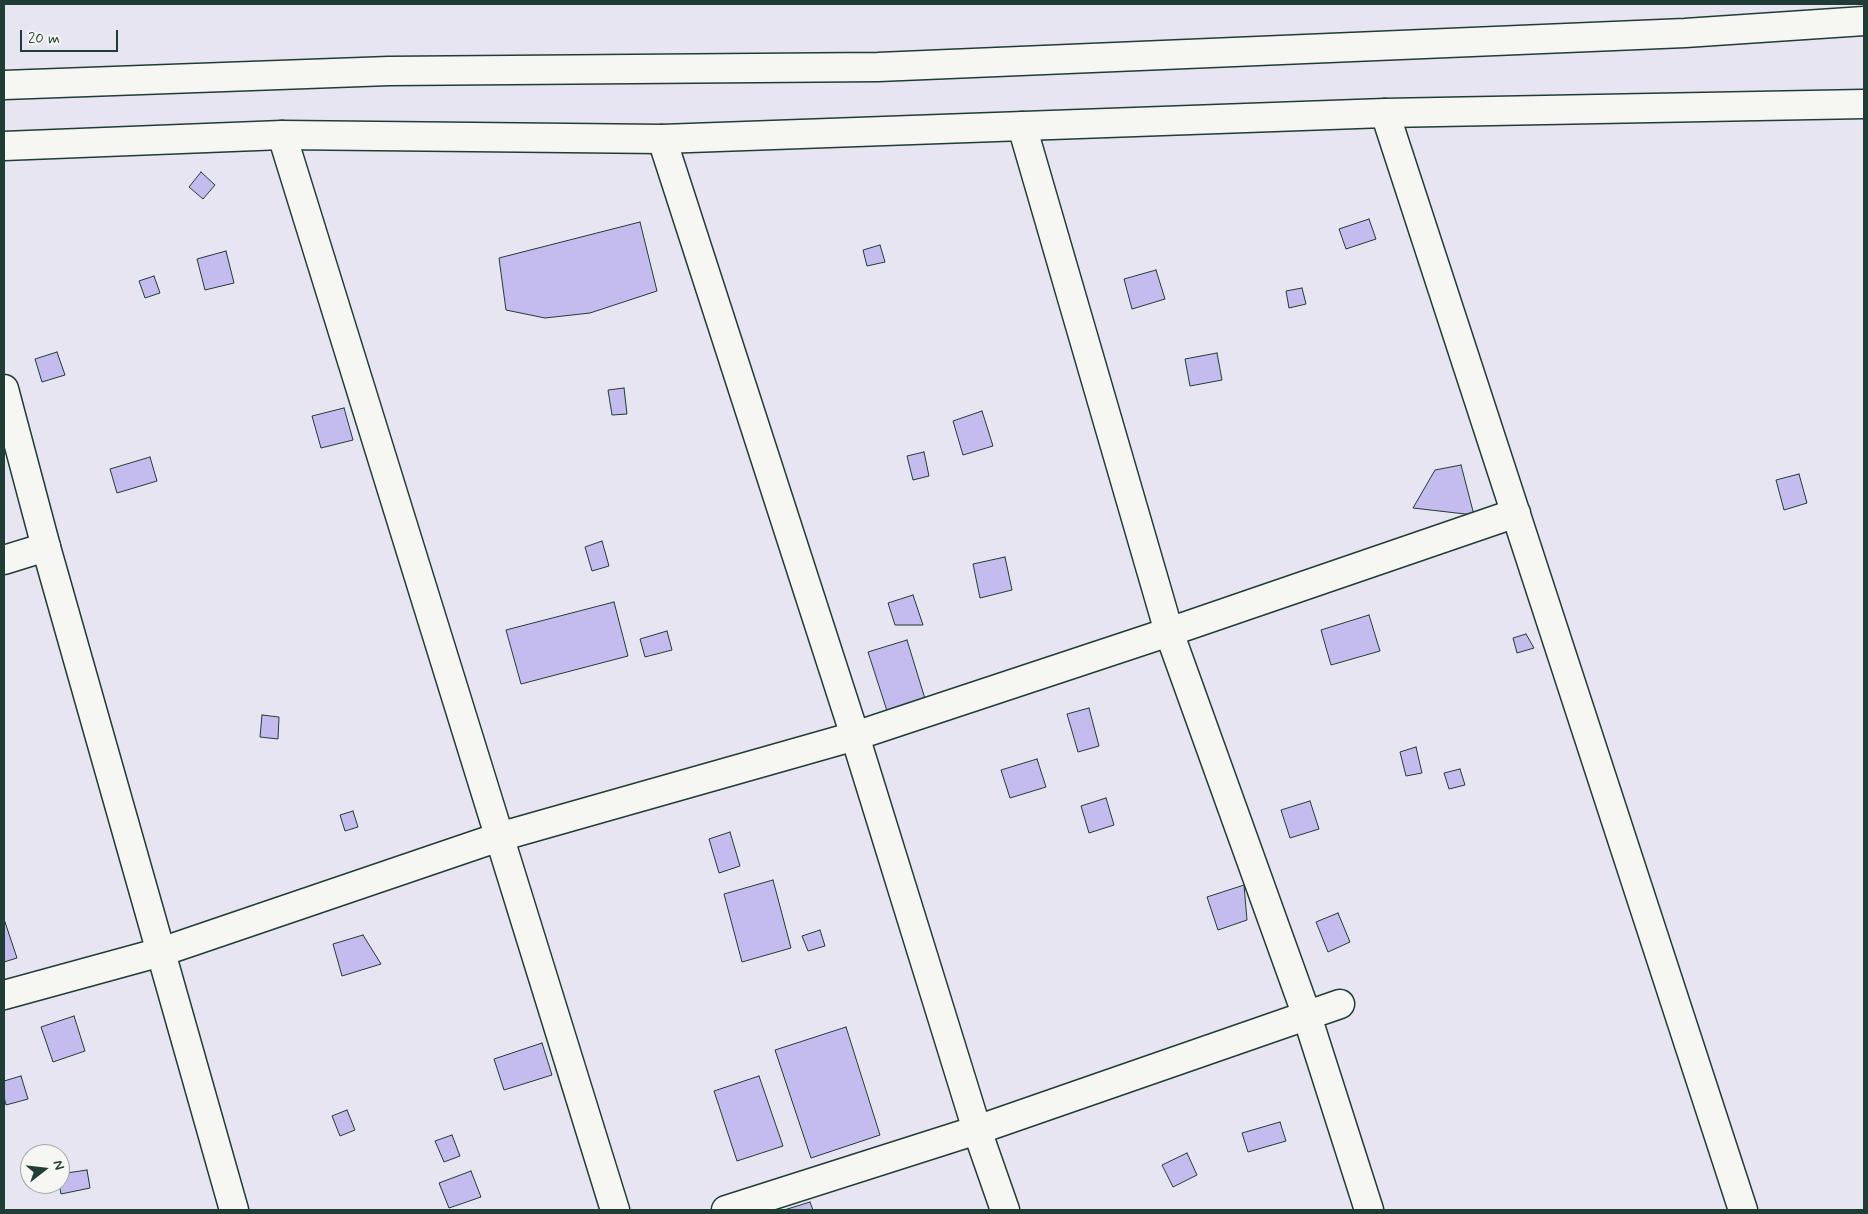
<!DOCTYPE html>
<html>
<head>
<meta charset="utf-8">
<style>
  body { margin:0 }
  #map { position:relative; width:1868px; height:1214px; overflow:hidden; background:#e7e5f1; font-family:Mynerve,sans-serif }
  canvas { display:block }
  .frame { position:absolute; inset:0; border:5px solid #1f3d34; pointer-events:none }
  .north { position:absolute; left:20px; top:1144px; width:50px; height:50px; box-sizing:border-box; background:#f6f6f2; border:1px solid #a0aca6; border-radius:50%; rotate:74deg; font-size:14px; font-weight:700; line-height:20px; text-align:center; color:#1f3d34 }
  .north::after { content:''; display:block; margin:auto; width:18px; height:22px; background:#1f3d34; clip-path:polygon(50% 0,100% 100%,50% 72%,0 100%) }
  .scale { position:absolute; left:20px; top:30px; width:98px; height:22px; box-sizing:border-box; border:2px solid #1f3d34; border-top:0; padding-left:6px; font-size:15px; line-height:18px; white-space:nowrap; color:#1f3d34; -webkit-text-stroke:4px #f6f6f2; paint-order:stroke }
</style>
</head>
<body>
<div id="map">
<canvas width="1868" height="1214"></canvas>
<div class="frame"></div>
<div class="north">N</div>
<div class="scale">20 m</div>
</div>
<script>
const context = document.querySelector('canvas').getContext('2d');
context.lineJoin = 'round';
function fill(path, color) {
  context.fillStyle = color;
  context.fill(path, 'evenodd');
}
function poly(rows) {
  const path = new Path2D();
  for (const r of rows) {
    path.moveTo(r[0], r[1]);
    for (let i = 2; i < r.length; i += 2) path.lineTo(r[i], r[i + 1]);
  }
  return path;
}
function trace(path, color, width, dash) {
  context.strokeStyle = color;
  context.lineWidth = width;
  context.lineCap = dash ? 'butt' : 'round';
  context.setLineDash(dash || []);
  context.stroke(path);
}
const building = poly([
  [201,172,215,185,203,199,189,187,201,172],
  [1369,219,1376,239,1346,249,1339,229,1369,219],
  [640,222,657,291,590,313,545,318,506,310,499,258,640,222],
  [880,245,885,262,867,266,863,250,880,245],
  [226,251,234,283,205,290,197,259,226,251],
  [1156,270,1165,299,1132,309,1124,279,1156,270],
  [154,276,160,293,145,298,139,281,154,276],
  [1302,288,1306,304,1289,308,1286,291,1302,288],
  [57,352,65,375,42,382,35,359,57,352],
  [1217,353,1222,380,1190,386,1185,359,1217,353],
  [624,388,627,414,612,415,608,390,624,388],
  [344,408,353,440,321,448,312,416,344,408],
  [982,411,993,446,963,455,953,421,982,411],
  [924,452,929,476,913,480,907,456,924,452],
  [150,457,157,481,117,493,110,469,150,457],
  [1461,465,1474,515,1413,508,1435,470,1461,465],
  [1799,474,1807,503,1784,510,1776,480,1799,474],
  [602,541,609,566,592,571,585,547,602,541],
  [1005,557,1012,590,980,598,973,564,1005,557],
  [913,595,923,625,895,625,888,603,913,595],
  [614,602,628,656,521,684,506,630,614,602],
  [1369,615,1380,651,1331,665,1321,630,1369,615],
  [667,631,672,650,645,657,640,639,667,631],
  [1526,634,1534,648,1517,653,1513,638,1526,634],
  [907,640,926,702,888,714,868,652,907,640],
  [1089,708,1099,746,1078,752,1067,714,1089,708],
  [262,715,279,717,278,739,260,737,262,715],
  [1416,747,1422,773,1406,776,1400,752,1416,747],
  [1037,759,1046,787,1010,798,1001,770,1037,759],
  [1460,769,1465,785,1449,789,1444,773,1460,769],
  [1106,798,1114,825,1089,833,1081,806,1106,798],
  [1310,801,1319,829,1290,838,1281,810,1310,801],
  [353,811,358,827,345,831,340,815,353,811],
  [730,832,740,866,719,873,709,839,730,832],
  [773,880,791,948,742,962,724,894,773,880],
  [1244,885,1247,920,1218,930,1207,897,1244,885],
  [1338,913,1350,942,1328,952,1316,922,1338,913],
  [4,919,17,958,4,962,4,919],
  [820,930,825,946,808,951,802,936,820,930],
  [363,935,381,964,342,976,333,944,363,935],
  [74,1016,85,1051,53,1062,41,1027,74,1016],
  [846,1027,880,1135,811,1158,775,1050,846,1027],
  [542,1043,552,1075,504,1090,494,1059,542,1043],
  [21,1076,28,1099,6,1105,4,1097,4,1081,21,1076],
  [759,1076,783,1146,737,1161,714,1091,759,1076],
  [347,1110,355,1130,340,1136,332,1116,347,1110],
  [1280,1122,1286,1141,1248,1152,1242,1133,1280,1122],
  [452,1135,460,1156,444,1162,435,1141,452,1135],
  [1187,1153,1197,1175,1173,1187,1162,1165,1187,1153],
  [87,1170,90,1188,61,1194,59,1184,60,1184,60,1174,87,1170],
  [471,1171,481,1197,449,1208,439,1183,471,1171],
  [810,1202,813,1210,784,1210,810,1202]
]);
fill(building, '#c4bcee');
trace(building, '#1f3d34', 1);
const minor = poly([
  [1385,113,1743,1210],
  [1022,126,1169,632,1307,1016,1369,1210],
  [282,135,615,1210],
  [662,139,855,736,977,1130,1005,1210],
  [4,560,46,547],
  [4,995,161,952,499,837,855,736,1169,632,1516,513],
  [726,1210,977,1130,1340,1004]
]);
const tertiary = poly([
  [4,389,46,547,234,1210]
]);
const trunk = poly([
  [4,85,389,71,878,67,1685,33,1864,21],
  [4,146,282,135,662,139,1385,113,1864,104]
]);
trace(minor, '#1f3d34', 31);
trace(tertiary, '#1f3d34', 31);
trace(trunk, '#1f3d34', 31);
trace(minor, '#f6f6f2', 28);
trace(tertiary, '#f6f6f2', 28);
trace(trunk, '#f6f6f2', 28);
</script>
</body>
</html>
